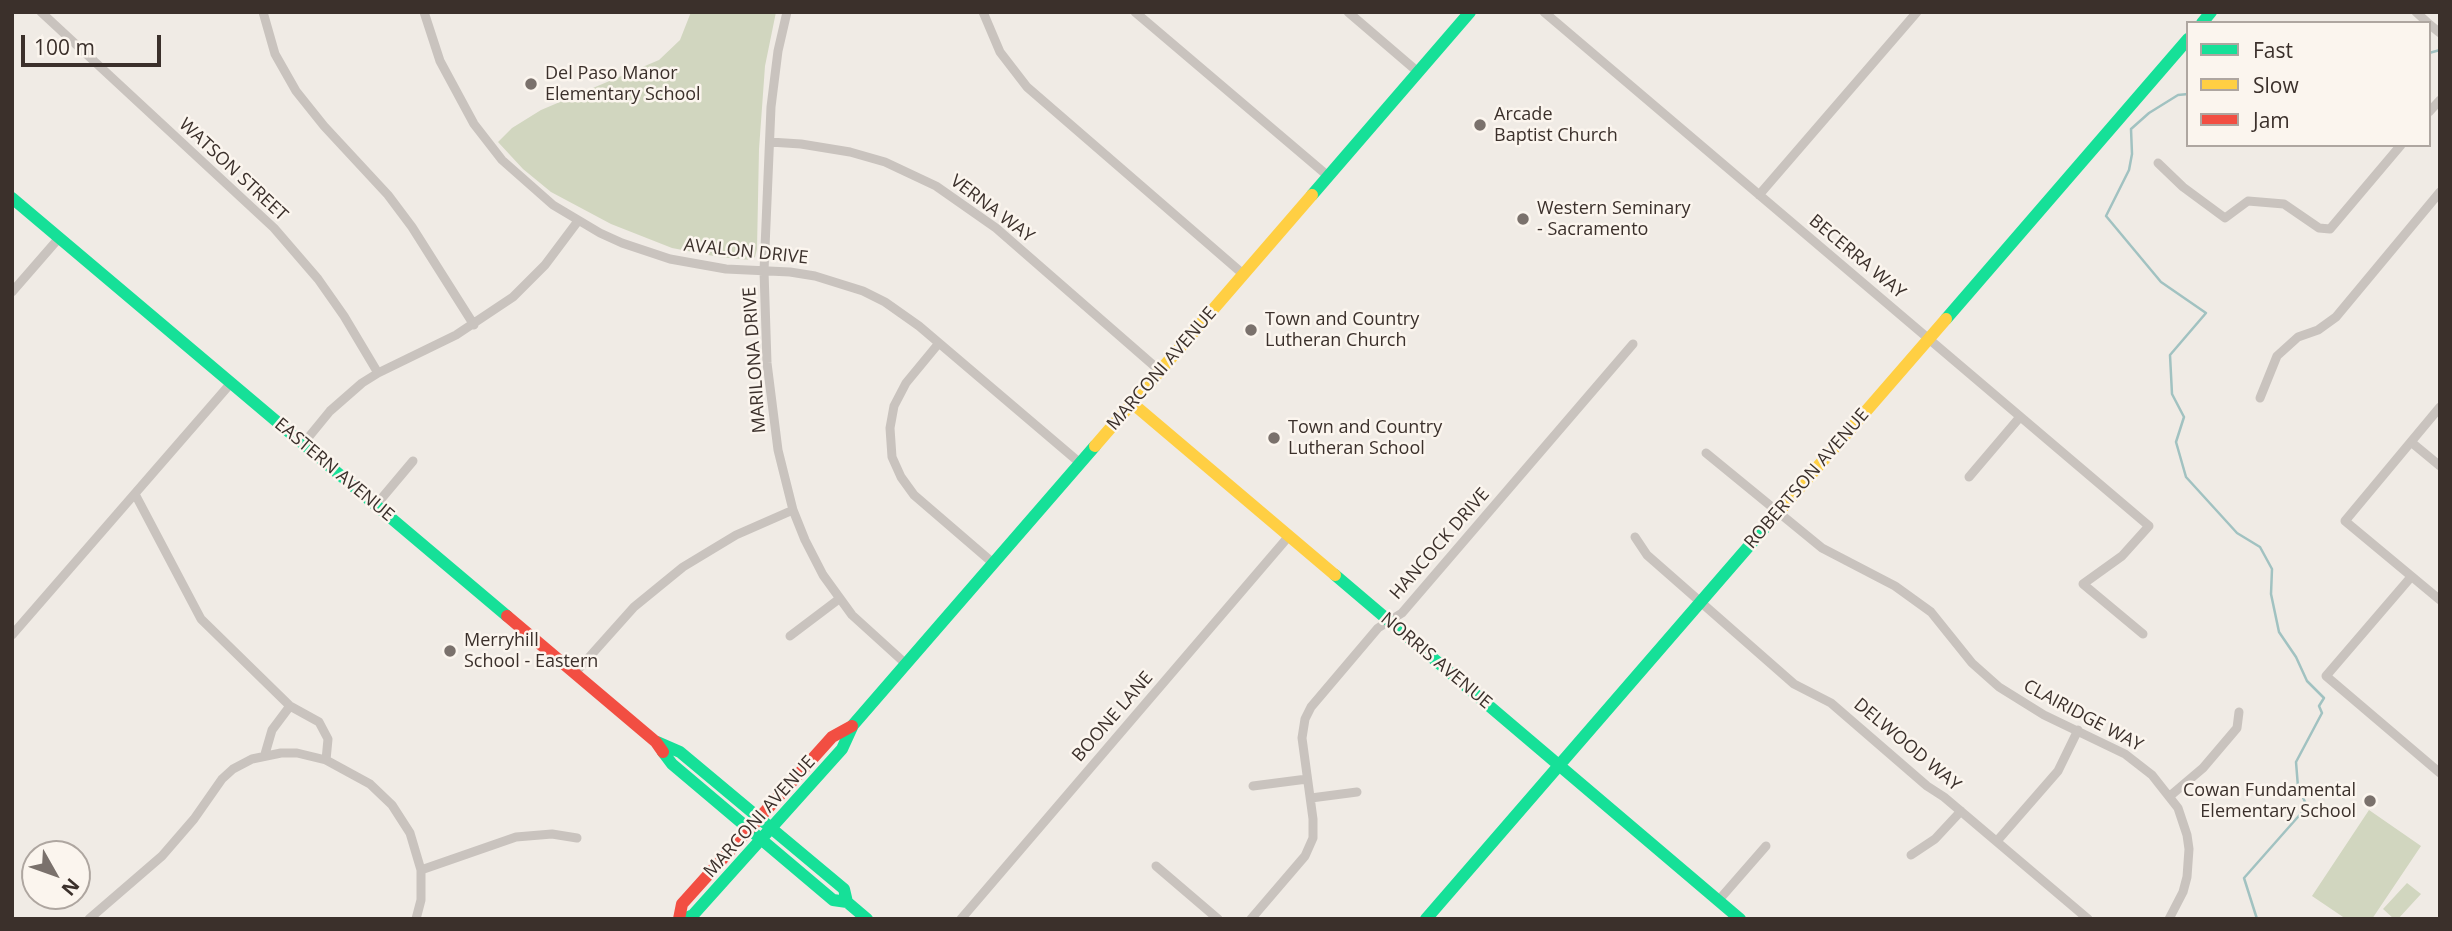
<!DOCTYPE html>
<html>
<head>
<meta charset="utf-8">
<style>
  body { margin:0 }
  #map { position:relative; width:2452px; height:931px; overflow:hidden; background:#f0ebe5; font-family:"Open Sans",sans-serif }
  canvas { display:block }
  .frame { position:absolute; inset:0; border:14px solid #3b302b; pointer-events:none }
  .legend { position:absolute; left:2186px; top:21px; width:245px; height:126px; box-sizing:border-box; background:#fbf5ee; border:2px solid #aea6a0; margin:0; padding:9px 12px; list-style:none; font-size:21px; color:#3b302b }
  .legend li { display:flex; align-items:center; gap:14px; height:35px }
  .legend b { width:35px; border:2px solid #aea6a0 }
  .north { position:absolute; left:21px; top:840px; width:70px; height:70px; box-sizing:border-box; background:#fbf5ee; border:2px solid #aea6a0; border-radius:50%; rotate:130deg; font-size:19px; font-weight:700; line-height:28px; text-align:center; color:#3b302b }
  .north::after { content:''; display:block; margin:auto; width:24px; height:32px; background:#7a716c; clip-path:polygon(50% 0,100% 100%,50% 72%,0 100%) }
  .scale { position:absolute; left:21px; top:35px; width:140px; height:32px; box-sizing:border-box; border:4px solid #3b302b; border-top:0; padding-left:9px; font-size:21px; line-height:24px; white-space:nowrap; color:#3b302b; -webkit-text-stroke:5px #fbf5ee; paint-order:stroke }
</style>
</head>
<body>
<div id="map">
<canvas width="2452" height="931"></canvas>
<div class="frame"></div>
<ul class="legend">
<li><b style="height:9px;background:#16e098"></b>Fast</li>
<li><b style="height:9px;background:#ffcf43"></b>Slow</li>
<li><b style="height:9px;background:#f24e42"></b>Jam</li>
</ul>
<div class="north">N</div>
<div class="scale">100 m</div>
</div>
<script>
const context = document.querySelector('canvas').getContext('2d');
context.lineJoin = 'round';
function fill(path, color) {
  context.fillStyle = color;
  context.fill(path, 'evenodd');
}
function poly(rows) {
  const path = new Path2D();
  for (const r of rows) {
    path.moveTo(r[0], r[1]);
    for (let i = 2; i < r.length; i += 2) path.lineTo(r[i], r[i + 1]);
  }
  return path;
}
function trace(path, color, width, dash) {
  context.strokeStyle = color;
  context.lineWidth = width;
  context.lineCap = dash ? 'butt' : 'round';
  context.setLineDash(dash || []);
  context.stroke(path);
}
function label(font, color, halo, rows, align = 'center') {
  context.font = font + ' "Open Sans",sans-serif';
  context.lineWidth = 5;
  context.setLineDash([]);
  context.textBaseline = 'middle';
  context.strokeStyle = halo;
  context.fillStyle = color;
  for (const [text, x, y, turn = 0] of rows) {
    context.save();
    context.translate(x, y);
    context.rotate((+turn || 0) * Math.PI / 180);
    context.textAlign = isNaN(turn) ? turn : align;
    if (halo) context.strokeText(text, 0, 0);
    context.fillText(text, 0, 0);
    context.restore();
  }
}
fill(poly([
  [691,12,776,12,765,66,759,149,757,249,755,257,751,260,719,257,672,248,611,224,551,192,523,169,498,142,512,128,541,110,659,60,680,40],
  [2369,810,2421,846,2372,919,2346,919,2312,896],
  [2407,883,2421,894,2398,919,2394,919,2383,909]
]), '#d1d6bf');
trace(poly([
  [2429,53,2440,50],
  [2188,94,2178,95,2149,113,2131,129,2132,154,2129,170,2106,216,2161,282,2206,313,2170,355,2172,394,2184,417,2176,442,2186,477,2237,533,2260,547,2272,569,2271,594,2279,632,2296,657,2307,681,2324,698,2319,706,2322,713,2296,762,2298,787,2306,804,2304,810,2244,878,2257,919]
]), '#a1c2c1', 2.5);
trace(poly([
  [41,12,274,228,318,279,344,316,378,373],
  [263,12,275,54,296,91,324,126,388,195,412,227,474,325],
  [424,12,440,61,474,124,502,160,553,205,600,233,622,243,670,259,726,269,790,272,815,276,863,291,885,302,919,326,1080,463],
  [787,12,778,51,771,107,764,271,767,363,778,450,793,510,805,540,823,575,852,615,906,664],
  [983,12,1000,52,1027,87,1243,274],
  [1135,12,1328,176],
  [1348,12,1418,72],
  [1544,12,2149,526,2122,556,2083,584,2143,634],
  [2416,12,2428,23],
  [2429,24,2440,33],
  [2429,112,2440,100],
  [770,142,801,144,850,152,885,162,936,186,996,228,1160,371],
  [2158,163,2183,187,2225,218,2248,201,2284,204,2319,228,2330,229,2401,145],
  [1759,195,1917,12],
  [12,292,59,238],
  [939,343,906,383,894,406,890,428,892,457,901,477,914,495,993,563],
  [2260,398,2277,356,2298,337,2318,330,2336,317,2440,192],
  [2440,407,2345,521,2440,600],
  [2411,442,2440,466],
  [303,444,330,411,362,383,378,373,456,335,513,297,545,265,578,221],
  [1706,453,1822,548,1895,586,1931,612,1972,663,1999,687,2044,715,2125,754,2152,775,2178,808,2187,835,2189,849,2187,877,2183,892,2169,919],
  [1969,477,2020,417],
  [135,494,201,619,290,706,319,722,328,739,326,760],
  [376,505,413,461],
  [1635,537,1647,555,1794,684,1831,703,1927,786,1944,797,2088,919],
  [2411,577,2326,676,2440,773],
  [12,635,231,383],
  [790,636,839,599],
  [575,673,634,607,683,567,736,535,793,510],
  [265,754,272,730,290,706],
  [1253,786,1307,779],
  [2170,796,2203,768,2237,728,2239,712],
  [1311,798,1357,792],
  [1997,841,2058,771,2078,730],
  [1911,855,1935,839,1961,811],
  [1156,866,1218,919],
  [421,870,516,837,552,834,577,838],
  [1718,901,1766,846],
  [89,919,162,856,194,819,222,779,233,769,252,759,281,753,297,753,326,760,370,784,392,805,410,833,421,870,421,900,416,919],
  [961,919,1289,536],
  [1251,919,1305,856,1313,838,1313,819,1302,738,1305,719,1311,707,1378,628,1402,613,1633,344]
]), '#c9c3be', 9);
trace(poly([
  [2202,23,2211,12],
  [1312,195,1470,12],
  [12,198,507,616],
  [1946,319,2188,39],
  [1335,575,1740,919],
  [657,742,680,752,844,889,847,902],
  [663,752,672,764,833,900,847,902,867,919],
  [684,919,693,915,842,749,853,725,1095,446],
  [1426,919,1775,516]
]), '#16e098', 12);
trace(poly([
  [1132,403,1335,575],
  [1095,446,1312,195],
  [1775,516,1946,319]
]), '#ffcf43', 12);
trace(poly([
  [507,616,656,742,663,752],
  [679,919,682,904,832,737,852,726]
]), '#f24e42', 12);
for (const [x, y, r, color] of [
  [531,84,7,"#7a716c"],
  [1480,125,7,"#7a716c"],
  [1523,219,7,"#7a716c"],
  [1251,330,7,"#7a716c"],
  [1274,438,7,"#7a716c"],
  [450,651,7,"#7a716c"],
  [2370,801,7,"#7a716c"]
]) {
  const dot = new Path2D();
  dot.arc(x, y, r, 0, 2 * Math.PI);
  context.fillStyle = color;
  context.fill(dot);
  trace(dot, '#fbf5ee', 2.5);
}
label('18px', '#3b302b', '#fbf5ee', [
  ["Del Paso Manor",545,74],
  ["Elementary School",545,95],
  ["Arcade",1494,115],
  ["Baptist Church",1494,136],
  ["Western Seminary",1537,209],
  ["- Sacramento",1537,230],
  ["Town and Country",1265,320],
  ["Lutheran Church",1265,341],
  ["Town and Country",1288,428],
  ["Lutheran School",1288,449],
  ["Merryhill",464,641],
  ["School - Eastern",464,662],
  ["Cowan Fundamental",2356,791,"right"],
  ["Elementary School",2356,812,"right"]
], 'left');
label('18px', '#3b302b', '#fbf5ee', [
  ["WATSON STREET",233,170,43],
  ["VERNA WAY",992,209,37],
  ["AVALON DRIVE",746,252,6],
  ["BECERRA WAY",1857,257,40],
  ["MARILONA DRIVE",755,360,-94],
  ["MARCONI AVENUE",1162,369,-49],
  ["EASTERN AVENUE",334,470,40],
  ["ROBERTSON AVENUE",1807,479,-49],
  ["HANCOCK DRIVE",1440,544,-49],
  ["NORRIS AVENUE",1436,661,40],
  ["CLAIRIDGE WAY",2083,716,28],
  ["BOONE LANE",1113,717,-49],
  ["DELWOOD WAY",1907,745,40],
  ["MARCONI AVENUE",760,817,-48]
]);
</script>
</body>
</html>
